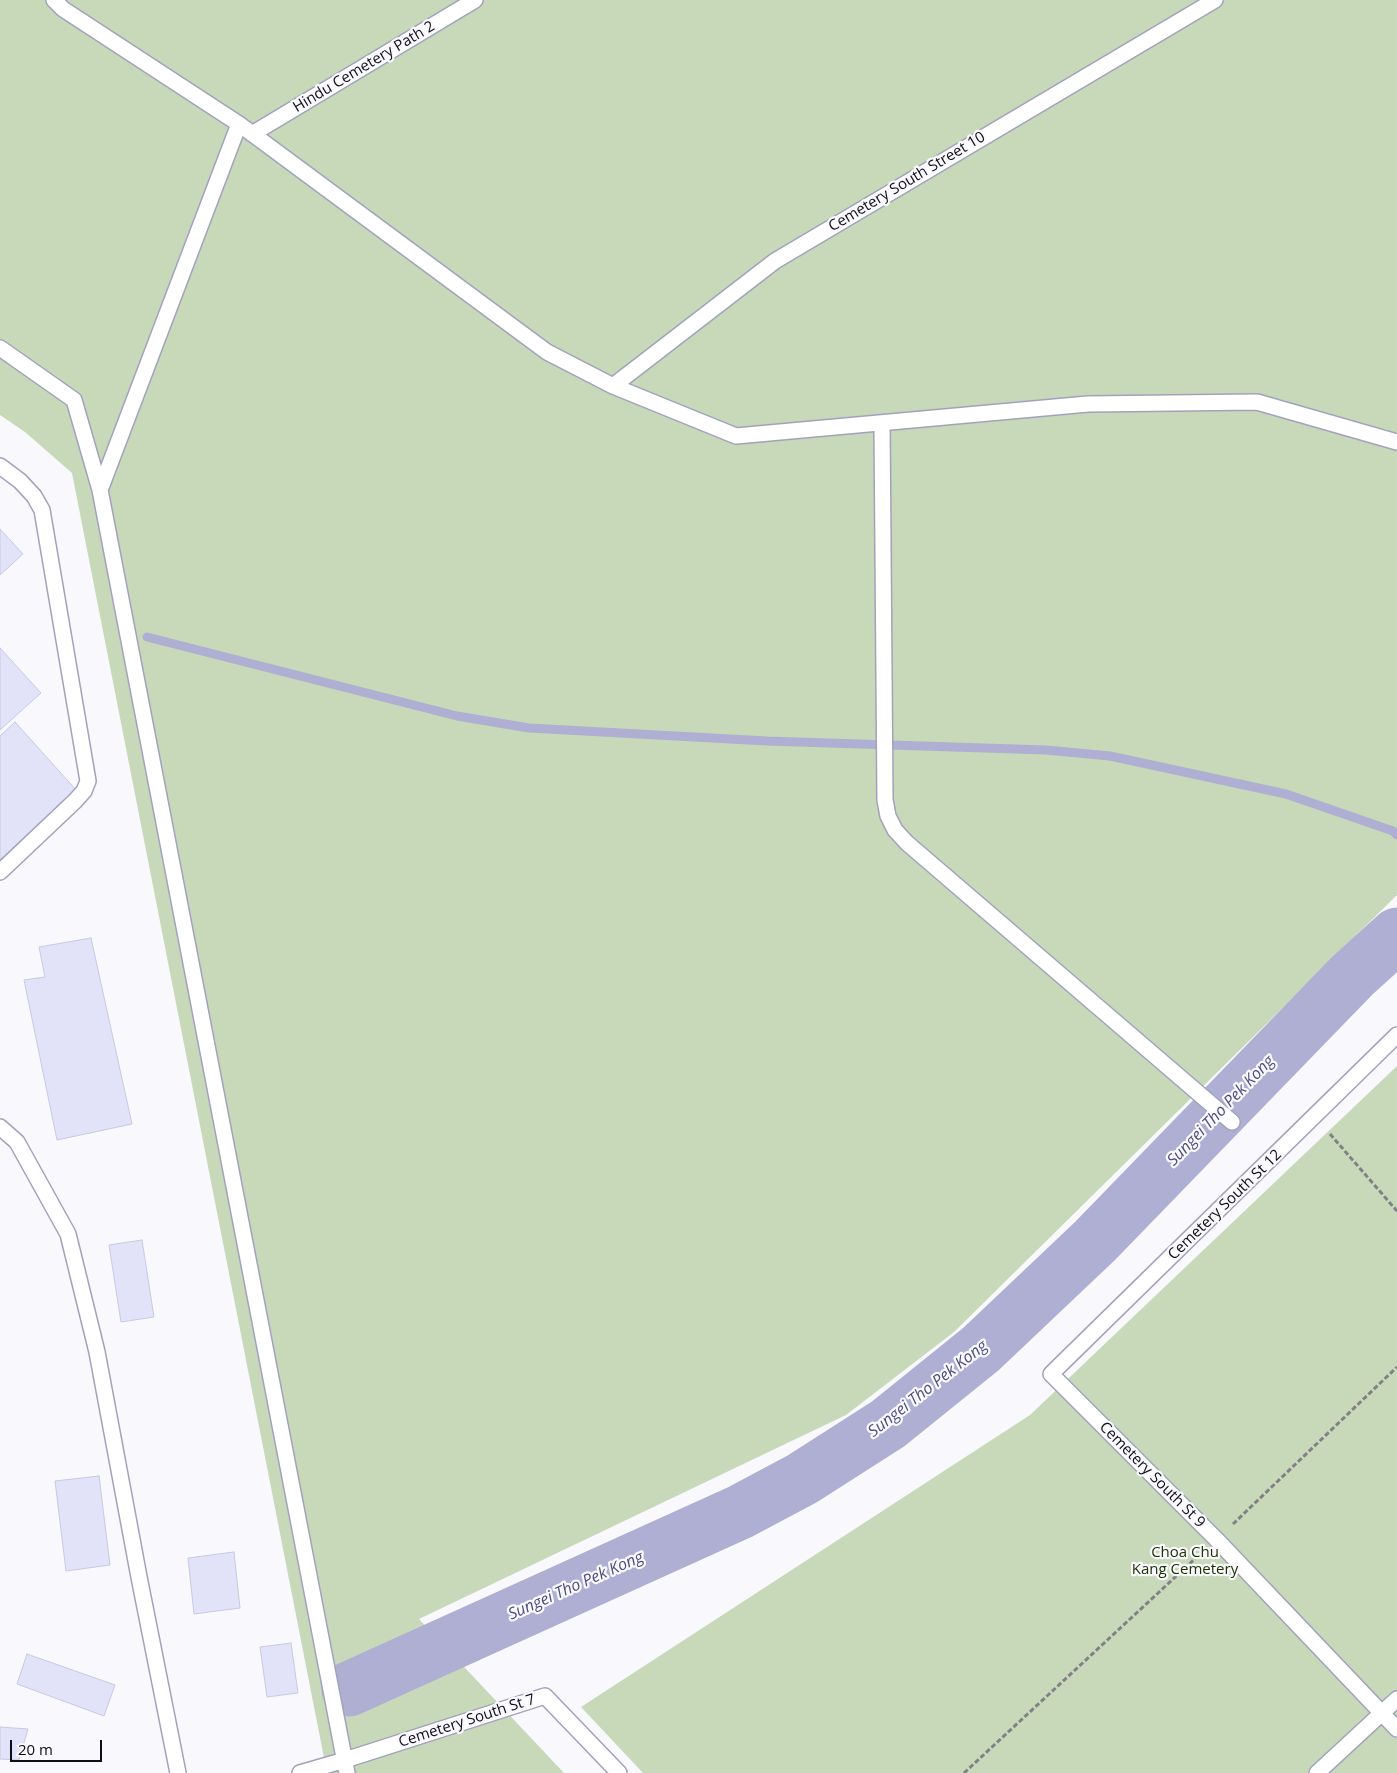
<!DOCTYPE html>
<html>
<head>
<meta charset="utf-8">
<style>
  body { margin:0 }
  #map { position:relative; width:1397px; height:1773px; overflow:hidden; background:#f8f8fd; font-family:"Open Sans",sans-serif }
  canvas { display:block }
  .scale { position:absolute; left:10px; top:1740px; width:92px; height:22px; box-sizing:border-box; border:2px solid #0f0e17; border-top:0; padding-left:6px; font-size:15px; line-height:18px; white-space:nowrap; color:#0f0e17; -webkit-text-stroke:4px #f8f8fd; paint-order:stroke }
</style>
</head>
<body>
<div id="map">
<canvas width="1397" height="1773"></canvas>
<div class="scale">20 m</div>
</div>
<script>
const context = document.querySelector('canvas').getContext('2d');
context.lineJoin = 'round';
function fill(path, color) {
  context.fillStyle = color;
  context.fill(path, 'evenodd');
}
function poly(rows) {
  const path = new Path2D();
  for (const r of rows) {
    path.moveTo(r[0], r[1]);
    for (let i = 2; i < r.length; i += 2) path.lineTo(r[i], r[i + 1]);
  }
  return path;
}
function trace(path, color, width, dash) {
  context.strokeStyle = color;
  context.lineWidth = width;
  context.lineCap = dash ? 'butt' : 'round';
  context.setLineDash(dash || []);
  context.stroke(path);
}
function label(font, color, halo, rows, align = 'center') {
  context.font = font + ' "Open Sans",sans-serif';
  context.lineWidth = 4.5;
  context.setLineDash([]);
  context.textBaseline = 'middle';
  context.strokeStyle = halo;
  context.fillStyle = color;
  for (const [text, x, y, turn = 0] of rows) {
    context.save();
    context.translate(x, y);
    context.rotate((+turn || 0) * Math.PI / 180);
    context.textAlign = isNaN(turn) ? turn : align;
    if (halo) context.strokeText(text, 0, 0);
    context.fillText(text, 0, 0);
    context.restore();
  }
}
fill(poly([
  [0,0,1397,0,1397,895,954,1332,846,1415,419,1619,564,1773,327,1773,72,473,25,432,0,415],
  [1397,1066,1397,1773,643,1773,581,1707,1030,1415]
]), '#c7d9b9');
trace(poly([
  [147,637,457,716,529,728,767,741,1046,750,1110,756,1286,794,1393,831,1397,835]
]), '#afaed3', 9);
trace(poly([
  [349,1689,740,1512,802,1479,888,1424,981,1349,1095,1241,1352,976,1397,935]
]), '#afaed3', 55);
const building = poly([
  [0,529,23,554,0,575,0,529],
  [0,648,41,693,0,730,0,648],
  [15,722,77,791,0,861,0,736,15,722],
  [91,938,132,1124,57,1140,24,980,45,977,39,947,91,938],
  [142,1240,154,1317,121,1322,109,1245,142,1240],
  [99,1476,110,1565,66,1571,55,1481,99,1476],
  [234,1552,240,1608,194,1614,188,1558,234,1552],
  [291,1643,298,1693,267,1697,260,1647,291,1643],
  [27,1654,115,1685,104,1716,17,1684,27,1654],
  [0,1727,28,1729,19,1760,0,1759,0,1727]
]);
fill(building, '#e2e2f9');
trace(building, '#c8c8e3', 1);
const lane = poly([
  [54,0,63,9,239,124,547,352,613,386,736,436,1088,404,1257,402,1397,442],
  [252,134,475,0],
  [0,348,74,400,100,490,347,1773],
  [613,386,775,261,1215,0],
  [882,423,885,800,888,816,895,830,907,843,1232,1122],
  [0,466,20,481,34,496,42,510,88,781,84,791,75,801,0,872],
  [100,490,239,124],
  [1397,1035,1051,1374,1216,1539,1397,1729],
  [0,1127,17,1142,68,1234,97,1352,139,1577,178,1773],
  [300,1773,345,1760,545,1696,619,1773],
  [1317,1773,1397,1699]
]);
trace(lane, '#a3a2bd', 18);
trace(poly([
  [1330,1134,1397,1211],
  [1233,1524,1397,1367],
  [964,1773,1199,1555]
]), '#828188', 3, [5, 2.5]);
trace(lane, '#fff', 15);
label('15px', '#0f0e17', '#f8f8fd', [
  ["Hindu Cemetery Path 2",364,67,-31],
  ["Cemetery South Street 10",907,182,-31],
  ["Cemetery South St 12",1225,1205,-44],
  ["Cemetery South St 9",1152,1475,45],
  ["Cemetery South St 7",467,1721,-18]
]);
label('15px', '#1a3100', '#f8f8fd', [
  ["Choa Chu",1185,1553],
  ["Kang Cemetery",1185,1570]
]);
label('italic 16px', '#4f4c7e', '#f8f8fd', [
  ["Sungei Tho Pek Kong",1221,1111,-46],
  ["Sungei Tho Pek Kong",928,1389,-38],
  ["Sungei Tho Pek Kong",576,1586,-24]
]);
</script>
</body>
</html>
